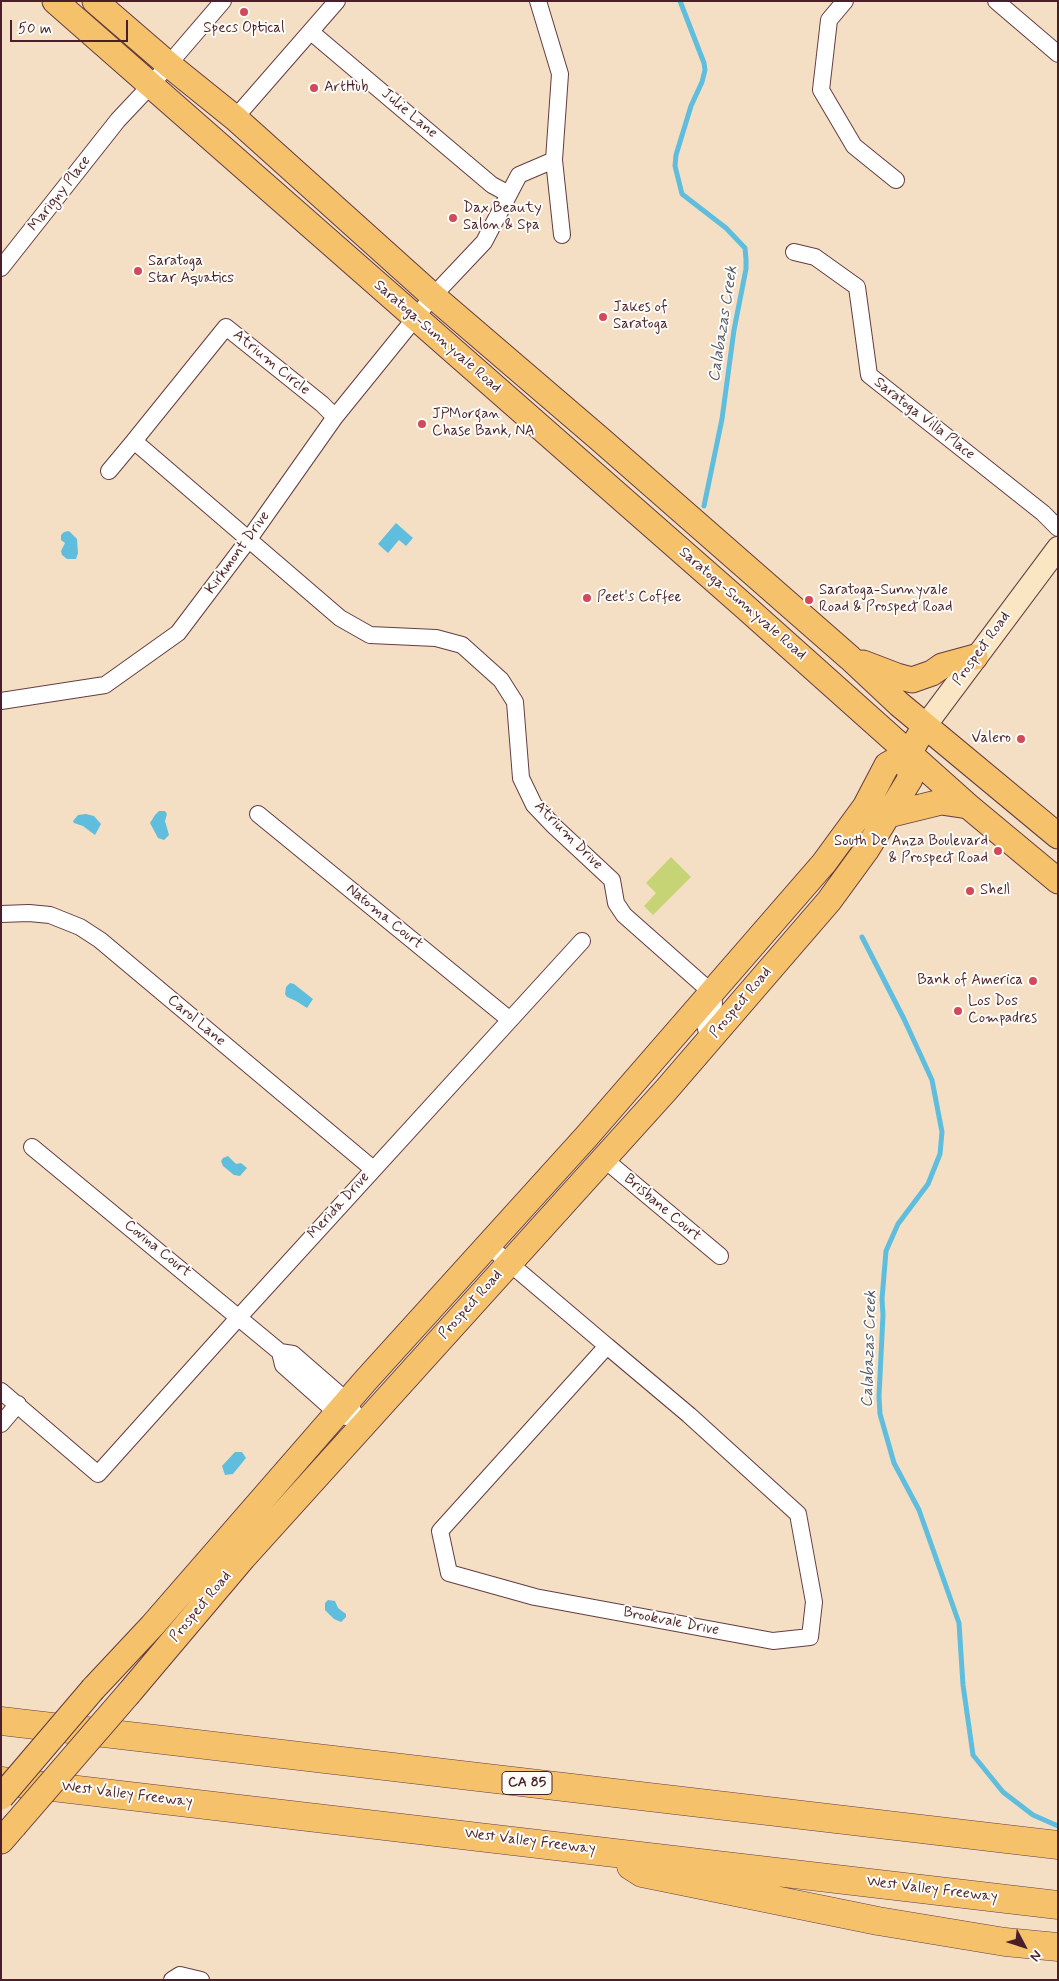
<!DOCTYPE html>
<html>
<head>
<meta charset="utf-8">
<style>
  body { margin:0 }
  #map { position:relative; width:1059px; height:1981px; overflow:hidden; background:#f5dfc4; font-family:Mynerve,sans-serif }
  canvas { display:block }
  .frame { position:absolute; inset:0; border:2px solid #4a1f2b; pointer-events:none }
  .north { position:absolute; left:999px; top:1921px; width:50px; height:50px; -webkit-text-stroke:4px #fdfcf7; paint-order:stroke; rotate:130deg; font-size:14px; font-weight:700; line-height:20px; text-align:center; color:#4a1f2b }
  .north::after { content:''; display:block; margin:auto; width:18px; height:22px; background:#4a1f2b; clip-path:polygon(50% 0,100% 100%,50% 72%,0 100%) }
  .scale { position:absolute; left:10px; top:20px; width:118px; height:22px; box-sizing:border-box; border:2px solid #4a1f2b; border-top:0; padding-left:6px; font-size:15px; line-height:18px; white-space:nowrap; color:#4a1f2b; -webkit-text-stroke:4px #fdfcf7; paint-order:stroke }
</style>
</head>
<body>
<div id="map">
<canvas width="1059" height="1981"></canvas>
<div class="frame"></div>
<div class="north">N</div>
<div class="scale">50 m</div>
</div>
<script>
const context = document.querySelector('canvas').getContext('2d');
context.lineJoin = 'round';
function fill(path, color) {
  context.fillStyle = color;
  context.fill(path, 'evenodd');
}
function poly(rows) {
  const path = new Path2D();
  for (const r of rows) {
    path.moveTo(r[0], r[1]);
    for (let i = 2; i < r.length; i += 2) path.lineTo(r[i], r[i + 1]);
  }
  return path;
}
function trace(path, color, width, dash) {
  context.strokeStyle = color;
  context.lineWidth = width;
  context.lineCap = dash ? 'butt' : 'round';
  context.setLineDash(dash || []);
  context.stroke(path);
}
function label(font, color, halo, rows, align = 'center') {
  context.font = font + ' Mynerve,sans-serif';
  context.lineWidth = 4;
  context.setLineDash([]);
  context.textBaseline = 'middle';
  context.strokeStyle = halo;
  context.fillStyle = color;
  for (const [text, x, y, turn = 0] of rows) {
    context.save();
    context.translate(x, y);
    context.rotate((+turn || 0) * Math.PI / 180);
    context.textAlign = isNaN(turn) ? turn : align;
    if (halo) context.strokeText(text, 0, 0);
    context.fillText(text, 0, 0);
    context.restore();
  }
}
fill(poly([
  [671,857,691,877,653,915,644,906,656,893,646,883]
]), '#c6d476');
fill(poly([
  [396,523,413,538,406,546,399,540,388,553,378,544],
  [69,531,77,539,78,553,76,559,67,559,62,555,61,551,65,543,61,540,61,535,64,532],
  [159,811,165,811,167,814,165,821,169,835,164,840,158,838,150,823,155,815],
  [86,814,94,816,101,824,95,835,83,826,74,823,73,821,78,815],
  [290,983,294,984,313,999,307,1008,296,1001,287,997,285,994,286,987],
  [228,1156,236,1164,241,1163,247,1168,240,1176,234,1175,223,1166,221,1161,223,1158],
  [235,1452,242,1452,246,1458,233,1474,225,1475,222,1466],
  [328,1600,335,1601,338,1608,346,1614,346,1617,341,1622,334,1619,325,1610,325,1603]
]), '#5fbedd');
trace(poly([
  [680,1,704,63,705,70,702,82,691,106,676,155,675,166,682,194,726,228,745,248,746,259,746,269,734,330,722,419,704,506],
  [862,937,904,1019,932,1080,942,1132,940,1154,928,1184,898,1224,886,1251,882,1299,883,1315,879,1396,880,1414,894,1463,919,1510,959,1623,963,1685,973,1755,1003,1792,1033,1815,1058,1826]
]), '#5fbedd', 5);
const street = poly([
  [845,1,829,20,821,90,854,146,896,180],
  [996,1,1058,54],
  [311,32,492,185,509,194],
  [235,118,337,1],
  [554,160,562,235],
  [794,252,815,257,857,287,869,375,1043,513,1058,528],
  [1,268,118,120,150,86,223,1],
  [335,417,322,404,226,327,134,441,340,618,370,635,436,638,462,645,501,680,515,702,521,778,534,805,554,826,612,880,616,903,624,915,711,992,714,1003,713,1011,705,1025,709,1040],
  [109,471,134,441],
  [1,701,105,685,178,633,249,539,335,417,433,296,484,242,519,175,554,160,560,74,538,1],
  [258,814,510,1020],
  [1,914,29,913,50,915,80,927,100,940,373,1169],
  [32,1147,280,1352,293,1354,347,1401,362,1425],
  [604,1159,720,1256],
  [488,1245,607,1346],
  [607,1346,689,1415,798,1514,814,1602,810,1637,773,1641,535,1597,449,1573,440,1531,607,1346],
  [280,1352,283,1365,337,1413,346,1417],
  [1,1391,98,1474,239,1317,582,941],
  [1,1424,18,1404],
  [172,1980,180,1975,201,1980]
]);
const secondary = poly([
  [925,726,1058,548]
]);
const primary = poly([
  [55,1,743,605,968,806,1058,881],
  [95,1,168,64,235,118,433,296,601,440,850,658,899,704,1058,836],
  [863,663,897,676,912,680,932,673,942,666,975,657],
  [888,815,941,802,968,806],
  [93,1689,152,1626,366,1380,587,1136,824,863,865,807,887,765,909,753,925,726],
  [129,1693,243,1558,666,1090,829,901,867,849,910,779,909,753],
  [1,1841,14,1826]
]);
const highway = poly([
  [1,1721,1058,1845],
  [1,1781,1058,1905],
  [631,1866,642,1873,878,1921,1005,1942,1058,1947]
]);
trace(street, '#643c42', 18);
trace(secondary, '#643c42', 24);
trace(primary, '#643c42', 27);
trace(highway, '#643c42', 29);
trace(street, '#fff', 16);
trace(secondary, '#fbe6c4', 22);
trace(primary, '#f5c16b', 25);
trace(highway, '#f5c16b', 28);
const primaryBridge = poly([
  [1,1797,93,1689],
  [14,1826,129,1693]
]);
trace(primaryBridge, '#643c42', 27, []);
trace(primaryBridge, '#f5c16b', 25);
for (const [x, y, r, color] of [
  [244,12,5,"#d1495b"],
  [314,88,5,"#d1495b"],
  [453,218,5,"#d1495b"],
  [138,271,5,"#d1495b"],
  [603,317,5,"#d1495b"],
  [422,424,5,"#d1495b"],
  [587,598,5,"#d1495b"],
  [809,600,5,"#d1495b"],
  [1021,739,5,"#d1495b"],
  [998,851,5,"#d1495b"],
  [970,891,5,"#d1495b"],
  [1033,981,5,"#d1495b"],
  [958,1011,5,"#d1495b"]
]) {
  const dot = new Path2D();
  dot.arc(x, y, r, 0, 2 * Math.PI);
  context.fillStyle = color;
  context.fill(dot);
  trace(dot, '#fdfcf7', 2);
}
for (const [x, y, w] of [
  [527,1783,50]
]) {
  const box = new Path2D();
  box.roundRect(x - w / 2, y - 11.5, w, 23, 4);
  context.fillStyle = '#fdfcf7';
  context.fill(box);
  trace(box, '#4a1f2b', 1);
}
label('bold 14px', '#4a1f2b', null, [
  ["CA 85",527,1783]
]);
label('15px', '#4a1f2b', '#fdfcf7', [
  ["Specs Optical",244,29,"center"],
  ["ArtHub",324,88],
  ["Dax Beauty",463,209],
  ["Salon & Spa",463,226],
  ["Saratoga",148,262],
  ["Star Aquatics",148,279],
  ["Jakes of",613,308],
  ["Saratoga",613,325],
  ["JPMorgan",432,415],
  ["Chase Bank, NA",432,432],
  ["Saratoga-Sunnyvale",819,591],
  ["Road & Prospect Road",819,608],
  ["Peet's Coffee",597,598],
  ["Valero",1011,739,"right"],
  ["South De Anza Boulevard",988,842,"right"],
  ["& Prospect Road",988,859,"right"],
  ["Shell",980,891],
  ["Bank of America",1023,981,"right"],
  ["Los Dos",968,1002],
  ["Compadres",968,1019]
], 'left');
label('15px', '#4a1f2b', '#fdfcf7', [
  ["Julie Lane",409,114,40],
  ["Marigny Place",60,194,-52],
  ["Saratoga-Sunnyvale Road",437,337,41],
  ["Atrium Circle",271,363,39],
  ["Saratoga Villa Place",924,419,38],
  ["Kirkmont Drive",238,553,-54],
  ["Saratoga-Sunnyvale Road",742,604,41],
  ["Prospect Road",982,649,-54],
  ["Atrium Drive",568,836,45],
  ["Natoma Court",384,917,39],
  ["Prospect Road",741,1003,-50],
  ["Carol Lane",196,1021,40],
  ["Merida Drive",339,1206,-48],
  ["Brisbane Court",662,1208,40],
  ["Covina Court",157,1249,39],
  ["Prospect Road",471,1305,-48],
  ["Prospect Road",201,1607,-50],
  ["Brookvale Drive",671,1622,11],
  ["West Valley Freeway",127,1795,7],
  ["West Valley Freeway",530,1842,7],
  ["West Valley Freeway",932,1890,7]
]);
label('italic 16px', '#515769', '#fdfcf7', [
  ["Calabazas Creek",724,324,-81],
  ["Calabazas Creek",870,1349,-88]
]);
</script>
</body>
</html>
